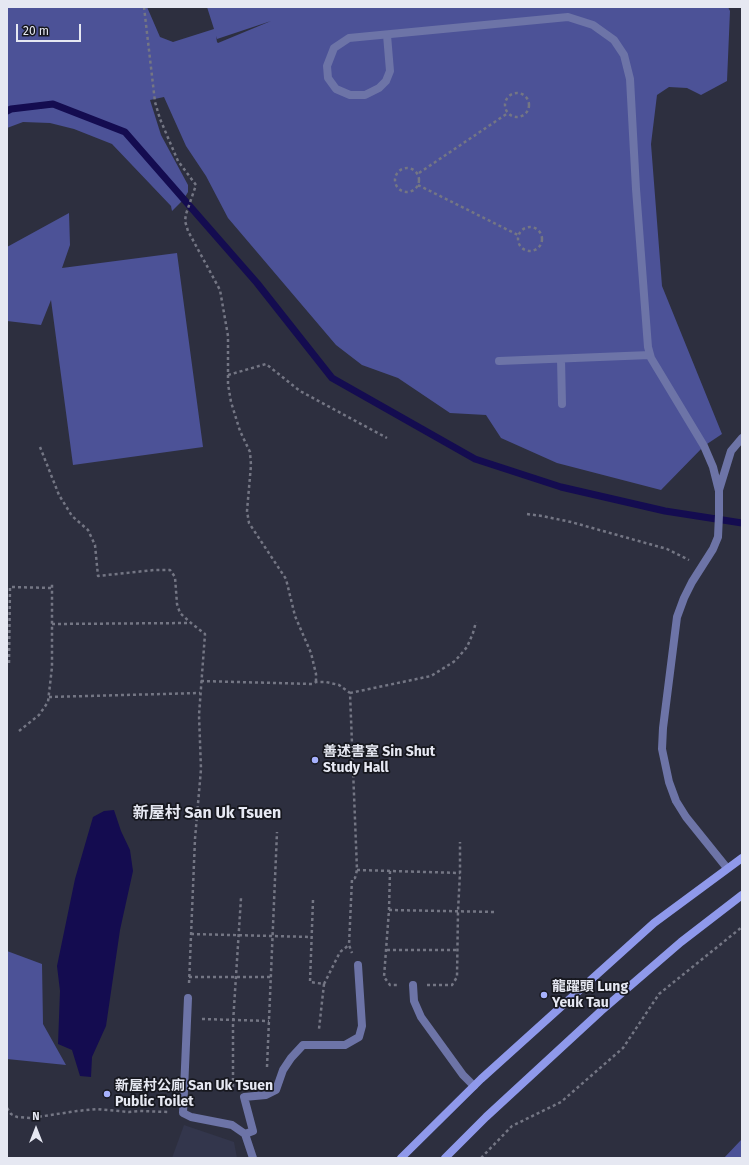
<!DOCTYPE html>
<html>
<head>
<meta charset="utf-8">
<style>
  body { margin:0 }
  #map { position:relative; width:749px; height:1165px; overflow:hidden; background:#2d2f3f; font-family:"Fira Sans",sans-serif }
  canvas { display:block }
  .frame { position:absolute; inset:0; border:8px solid #e6e8f2; pointer-events:none }
  .north { position:absolute; left:16px; top:1109px; width:40px; height:40px; -webkit-text-stroke:3px #17181f; paint-order:stroke; rotate:0deg; font-size:11px; font-weight:700; line-height:16px; text-align:center; color:#e6e8f2 }
  .north::after { content:''; display:block; margin:auto; width:14px; height:18px; background:#e6e8f2; clip-path:polygon(50% 0,100% 100%,50% 72%,0 100%) }
  .scale { position:absolute; left:16px; top:24px; width:65px; height:18px; box-sizing:border-box; border:2px solid #e6e8f2; border-top:0; padding-left:5px; font-size:12px; line-height:14px; white-space:nowrap; color:#e6e8f2; -webkit-text-stroke:3px #17181f; paint-order:stroke }
</style>
</head>
<body>
<div id="map">
<canvas width="749" height="1165"></canvas>
<div class="frame"></div>
<div class="north">N</div>
<div class="scale">20 m</div>
</div>
<script>
const context = document.querySelector('canvas').getContext('2d');
context.lineJoin = 'round';
function fill(path, color) {
  context.fillStyle = color;
  context.fill(path, 'evenodd');
}
function poly(rows) {
  const path = new Path2D();
  for (const r of rows) {
    if (r.length === 3) {
      path.moveTo(r[0] + r[2], r[1]);
      path.arc(r[0], r[1], r[2], 0, 2 * Math.PI);
      continue;
    }
    path.moveTo(r[0], r[1]);
    for (let i = 2; i < r.length; i += 2) path.lineTo(r[i], r[i + 1]);
  }
  return path;
}
function trace(path, color, width, dash) {
  context.strokeStyle = color;
  context.lineWidth = width;
  context.lineCap = dash ? 'butt' : 'round';
  context.setLineDash(dash || []);
  context.stroke(path);
}
function label(font, color, halo, rows, align = 'center') {
  context.font = font + ' "Fira Sans","Noto Sans SC",sans-serif';
  context.lineWidth = 3.5;
  context.setLineDash([]);
  context.textBaseline = 'middle';
  context.strokeStyle = halo;
  context.fillStyle = color;
  for (const [text, x, y, turn = 0] of rows) {
    context.save();
    context.translate(x, y);
    context.rotate((+turn || 0) * Math.PI / 180);
    context.textAlign = isNaN(turn) ? turn : align;
    if (halo) context.strokeText(text, 0, 0);
    context.fillText(text, 0, 0);
    context.restore();
  }
}
fill(poly([
  [184,1125,234,1142,237,1158,172,1158]
]), '#33364c');
fill(poly([
  [7,7,147,7,160,37,173,42,214,29,207,7,728,7,730,11,727,81,701,95,687,88,669,87,657,95,651,144,662,286,722,434,704,446,661,490,557,463,501,438,486,415,450,413,398,378,362,365,336,345,228,218,206,176,186,146,164,97,150,100,161,135,188,185,188,192,185,197,125,131,53,103,7,110],
  [271,21,218,43,217,42,216,36,217,39],
  [54,107,124,134,182,201,172,211,171,206,112,144,74,129,50,123,23,122,7,128,7,114,13,111],
  [69,213,70,245,62,268,177,253,203,447,73,465,51,300,41,325,7,321,7,247],
  [7,951,42,964,43,1024,66,1065,7,1059],
  [741,1140,742,1140,742,1158,724,1158]
]), '#4c5297');
fill(poly([
  [114,810,121,831,130,850,133,871,120,930,106,1026,92,1057,91,1077,80,1076,72,1050,58,1044,60,991,57,966,75,879,93,817,104,811]
]), '#140c50');
trace(poly([
  [7,111,11,109,53,104,125,132,257,283,332,378,475,459,561,487,665,511,742,523]
]), '#140c50', 7);
trace(poly([
  [144,7,155,102,160,119,178,161,196,185,186,214,185,221,188,231,220,290,228,336,228,384,231,402,240,431,250,452,251,465,247,511,249,523,286,579,295,616,311,653,316,674,316,682],
  [517,105,12],
  [407,180,12],
  [419,173,508,113],
  [418,185,518,235],
  [530,239,12],
  [228,375,266,364,300,391,387,438],
  [40,447,59,495,72,516,88,530,95,545,98,576,154,570,170,570,175,577,177,604,180,613,191,623,205,634,199,715,201,769,195,839,189,984],
  [527,514,542,516,571,522,667,549,689,560],
  [52,624,191,623],
  [9,663,10,587,52,588],
  [201,681,312,684,316,682,326,682,339,685,350,693,357,870,355,878,352,879,349,945,352,953],
  [350,693,431,676,455,661,467,647,473,633,476,622],
  [49,697,200,693],
  [19,731,39,715,48,702,52,667,52,584],
  [357,870,460,873],
  [390,871,389,910,384,977,390,985,398,985],
  [313,900,310,982,324,984,319,1029],
  [389,910,497,912],
  [191,934,311,937],
  [387,950,457,950],
  [189,977,270,977],
  [324,984,340,952,349,945],
  [427,985,452,985,457,977,458,911,460,873,460,842],
  [202,1019,269,1021],
  [267,1067,277,832],
  [233,1087,233,1023,241,898],
  [7,1108,11,1114,17,1117,31,1118,77,1111,97,1109,129,1112,140,1111,168,1112],
  [481,1158,512,1126,561,1102,623,1048,659,994,742,927]
]), '#747684', 2.5, [3, 3]);
trace(poly([
  [387,35,390,71,386,81,379,88,365,95,350,95,336,89,328,78,327,66,334,48,349,38,568,17,593,25,614,40,624,55,630,79,636,189,648,347,651,358,704,446,713,467,719,491],
  [561,359,562,404],
  [499,361,650,355],
  [719,490,731,451,742,438],
  [413,985,414,1001,421,1017,463,1075,474,1086]
]), '#6d74a7', 8);
trace(poly([
  [719,491,719,515,718,537,713,549,692,582,684,598,677,617,663,728,662,749,669,782,676,801,686,817,727,868],
  [188,998,183,1113,191,1117,232,1125,245,1134,253,1158],
  [245,1134,253,1131,244,1097,266,1095,276,1090,283,1070,291,1058,303,1045,345,1045,359,1037,362,1026,358,965]
]), '#6d74a7', 8);
trace(poly([
  [401,1158,481,1079,654,923,742,858],
  [445,1158,486,1117,601,1011,681,942,742,895]
]), '#8f99eb', 8);
for (const [x, y, r, color] of [
  [315,760,4,"#a6b1fc"],
  [544,995,4,"#a6b1fc"],
  [107,1094,4,"#a6b1fc"]
]) {
  const dot = new Path2D();
  dot.arc(x, y, r, 0, 2 * Math.PI);
  context.fillStyle = color;
  context.fill(dot);
  trace(dot, '#17181f', 1.5);
}
label('bold 14px', '#e6e8f2', '#17181f', [
  ["善述書室 Sin Shut",323,752],
  ["Study Hall",323,768],
  ["龍躍頭 Lung",552,987],
  ["Yeuk Tau",552,1003],
  ["新屋村公廁 San Uk Tsuen",115,1086],
  ["Public Toilet",115,1102]
], 'left');
label('bold 16px', '#e6e8f2', '#17181f', [
  ["新屋村 San Uk Tsuen",207,814]
]);
</script>
</body>
</html>
